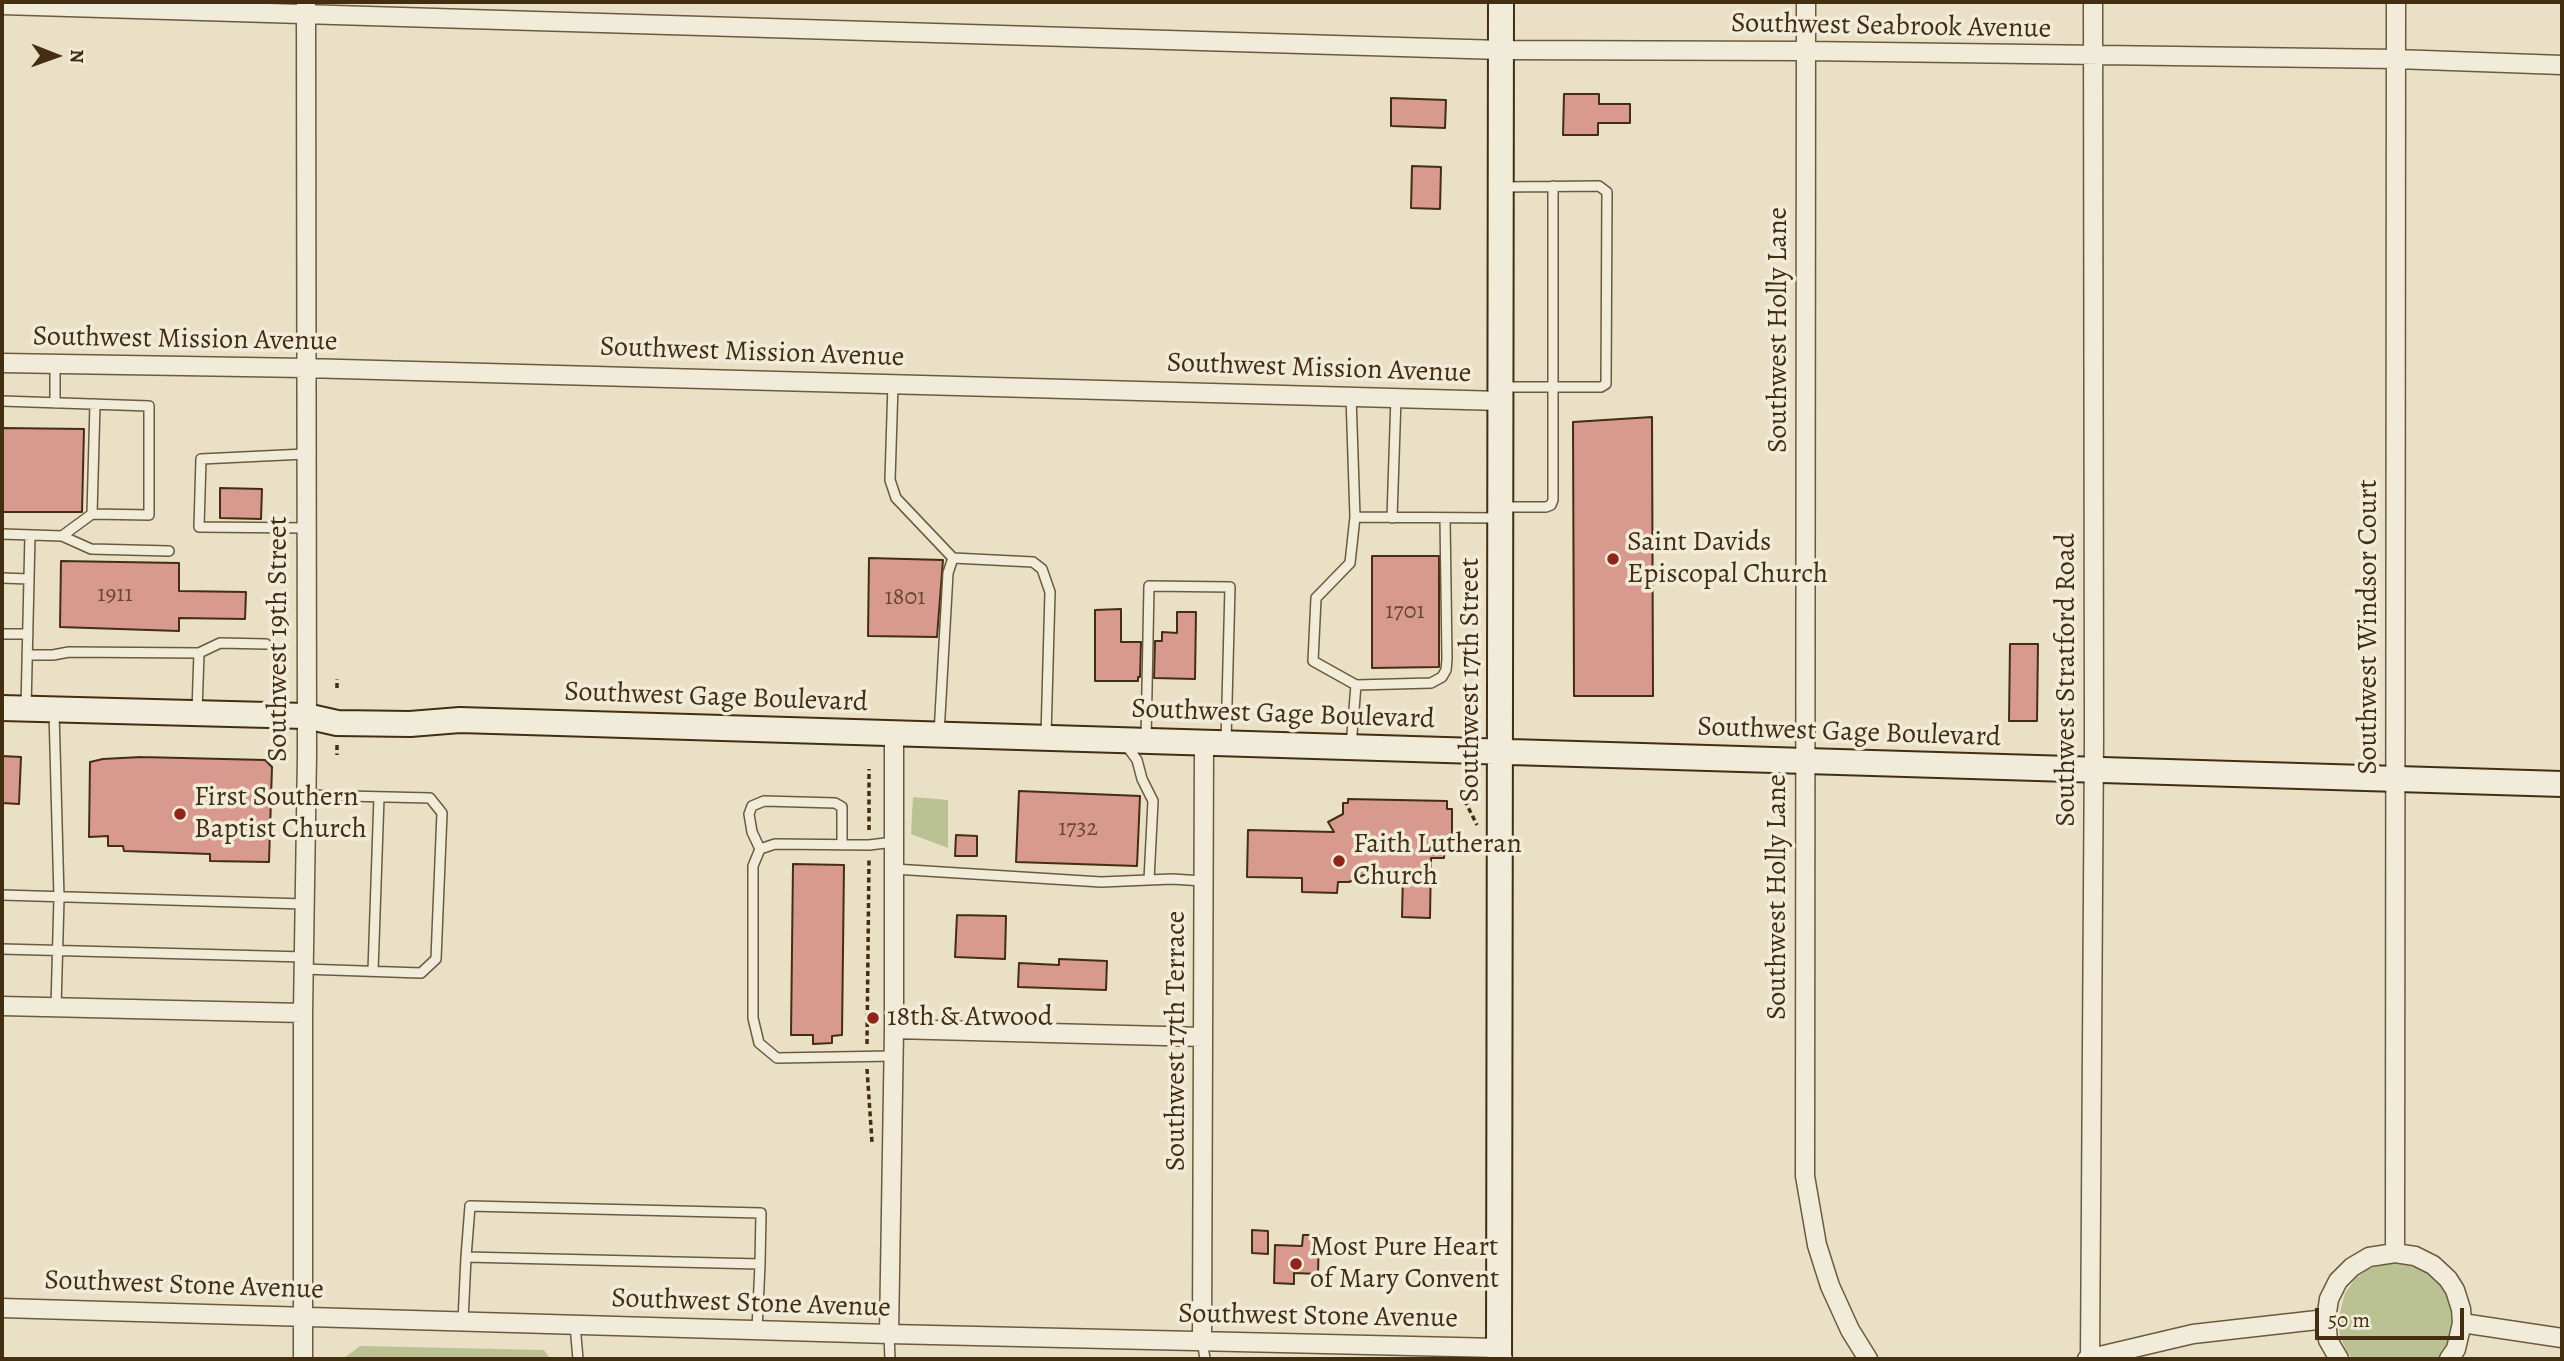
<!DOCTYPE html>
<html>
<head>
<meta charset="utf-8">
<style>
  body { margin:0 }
  #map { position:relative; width:2564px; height:1361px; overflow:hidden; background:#e9e0c5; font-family:Alegreya,serif }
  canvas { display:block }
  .frame { position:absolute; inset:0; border:4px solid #432e11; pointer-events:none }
  .north { position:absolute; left:21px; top:21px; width:70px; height:70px; -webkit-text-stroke:5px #f1ebd9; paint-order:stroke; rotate:91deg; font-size:19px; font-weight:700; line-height:28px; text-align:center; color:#432e11 }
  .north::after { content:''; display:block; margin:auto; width:24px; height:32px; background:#432e11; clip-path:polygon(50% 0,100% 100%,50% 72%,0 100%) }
  .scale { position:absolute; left:2315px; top:1308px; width:149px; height:32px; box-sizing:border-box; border:4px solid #432e11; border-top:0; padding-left:9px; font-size:21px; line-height:24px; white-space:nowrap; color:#432e11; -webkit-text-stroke:5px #f1ebd9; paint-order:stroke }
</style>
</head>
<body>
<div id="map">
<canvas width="2564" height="1361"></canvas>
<div class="frame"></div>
<div class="north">N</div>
<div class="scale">50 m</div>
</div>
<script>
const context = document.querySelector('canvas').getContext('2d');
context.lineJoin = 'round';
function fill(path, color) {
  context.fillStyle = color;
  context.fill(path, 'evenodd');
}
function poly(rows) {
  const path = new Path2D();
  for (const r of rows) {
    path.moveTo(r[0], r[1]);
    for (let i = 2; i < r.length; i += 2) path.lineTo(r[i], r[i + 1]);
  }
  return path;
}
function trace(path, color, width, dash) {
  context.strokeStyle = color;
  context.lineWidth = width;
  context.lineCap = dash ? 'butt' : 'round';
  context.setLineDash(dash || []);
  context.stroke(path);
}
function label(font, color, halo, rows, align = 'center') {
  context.font = font + ' Alegreya,serif';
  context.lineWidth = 7;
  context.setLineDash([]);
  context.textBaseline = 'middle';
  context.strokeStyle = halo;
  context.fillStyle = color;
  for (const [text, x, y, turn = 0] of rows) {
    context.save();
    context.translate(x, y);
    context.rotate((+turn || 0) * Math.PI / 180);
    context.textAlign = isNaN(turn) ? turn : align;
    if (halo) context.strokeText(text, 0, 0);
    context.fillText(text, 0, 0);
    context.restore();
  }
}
fill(poly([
  [913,797,948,800,948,848,911,834],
  [2388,1263,2403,1263,2425,1271,2447,1292,2453,1311,2453,1327,2450,1341,2438,1359,2353,1359,2347,1352,2340,1336,2338,1320,2345,1293,2355,1279,2368,1269],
  [360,1346,544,1350,550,1359,343,1359]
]), '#bac192');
const building = poly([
  [1564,94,1599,94,1599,104,1630,104,1630,123,1598,123,1598,135,1563,135,1564,94],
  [1391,98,1446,100,1445,128,1391,126,1391,98],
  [1412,166,1441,167,1440,209,1411,208,1412,166],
  [1652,417,1653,696,1574,696,1573,422,1652,417],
  [2,428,84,429,82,512,2,512,2,428],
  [220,488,262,489,261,519,220,518,220,488],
  [1372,556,1439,556,1439,667,1372,668,1372,556],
  [869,558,943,560,937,637,868,636,869,558],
  [61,561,179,563,179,591,246,592,245,619,179,618,179,631,60,627,61,561],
  [1121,609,1121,642,1141,642,1140,677,1138,677,1138,681,1095,681,1095,610,1121,609],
  [1177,612,1196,612,1195,679,1154,678,1155,641,1162,641,1162,632,1177,633,1177,612],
  [2010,644,2038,644,2037,721,2009,721,2010,644],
  [2,756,21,757,19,804,2,803,2,756],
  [141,757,265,760,272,767,269,862,210,861,210,854,124,851,123,846,108,846,108,836,89,837,90,762,103,759,141,757],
  [1019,791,1140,796,1137,866,1016,862,1019,791],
  [1348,799,1447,801,1447,809,1452,809,1452,845,1445,845,1444,858,1431,858,1430,918,1402,917,1403,872,1372,871,1349,882,1338,882,1337,893,1302,892,1302,878,1247,877,1248,830,1334,832,1328,822,1343,814,1343,803,1348,803,1348,799],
  [956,835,977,836,977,856,955,856,956,835],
  [793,864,844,865,842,1035,832,1036,832,1043,813,1044,813,1035,791,1035,793,864],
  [957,915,1006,916,1005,959,955,957,957,915],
  [1059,959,1107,961,1106,990,1018,987,1019,963,1059,965,1059,959],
  [1252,1230,1268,1231,1268,1254,1252,1253,1252,1230],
  [1303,1235,1319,1235,1318,1274,1294,1273,1294,1284,1274,1283,1275,1245,1302,1246,1303,1235]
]);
fill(building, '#d89a8e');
trace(building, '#432e11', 2);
const service = poly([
  [1503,187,1599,186,1607,192,1606,384,1601,387,1503,387],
  [893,384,890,480,896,498,953,558],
  [1351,396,1355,517,1350,563,1316,598,1313,661,1356,685,1431,683,1442,677,1446,670,1447,659,1445,518],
  [2,401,149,406,149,515,92,514,62,536,2,534],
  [55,403,55,363],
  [305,454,201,459,199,527,305,528],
  [1501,507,1546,507,1551,505,1553,500,1553,186],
  [92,514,95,404],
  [1355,517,1500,518],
  [1392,518,1396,397],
  [62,536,91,549,169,551],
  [2,578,29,579],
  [2,634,28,634],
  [27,655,53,655,69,652,199,653,220,643,266,644],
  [26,708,30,535],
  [54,711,59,898,56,1007],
  [197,711,199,653],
  [939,734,948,573,953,558,1033,562,1042,569,1050,592,1046,736],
  [1146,740,1149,586,1230,587,1226,741],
  [1126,745,1137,760,1142,779,1153,801,1149,880],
  [1351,746,1356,685],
  [760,849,752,832,749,814,752,806,764,801,835,803,842,807,842,845],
  [894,869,1101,882,1172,879,1203,881],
  [2,895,304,904],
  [2,949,304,957],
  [303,969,421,973,436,959,442,813,430,798,305,795],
  [373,971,379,797],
  [893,1056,777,1058,759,1043,753,1018,753,866,760,849,775,844,869,845,894,842],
  [466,1257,470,1206,761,1213,760,1264],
  [463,1321,466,1257,760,1264,757,1330],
  [575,1325,578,1359],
  [889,1334,890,1359],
  [1202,1340,1205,1359]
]);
const minor = poly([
  [1806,2,1805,1176,1817,1245,1830,1286,1850,1330,1868,1359],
  [2,5,1501,50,1806,51,2396,59,2562,65],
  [2,363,305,368,1501,401],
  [2,1006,303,1013],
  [894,1029,1203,1037],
  [2395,1253,2396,2],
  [2,1308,889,1334,1499,1348,1503,1359],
  [2462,1323,2562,1338],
  [889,1334,894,1029,894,734],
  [1202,1340,1204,742],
  [303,1359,303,1013,307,754,306,5],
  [2087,1359,2193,1334,2326,1319],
  [2090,1359,2094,736,2093,2],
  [2339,1359,2328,1340,2326,1319,2329,1299,2338,1281,2352,1267,2369,1257,2395,1253,2415,1256,2433,1265,2448,1279,2455,1290,2461,1309,2462,1323,2456,1349,2449,1359]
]);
const secondary = poly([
  [2,708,306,716,337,723,410,724,460,720,2562,784],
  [1499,1359,1501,2]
]);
trace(service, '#6c5a3e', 12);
trace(minor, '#6c5a3e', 21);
trace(secondary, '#432e11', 28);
trace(poly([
  [279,678,279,686],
  [337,688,337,679],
  [337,745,337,755],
  [279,746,280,754],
  [1461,793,1477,825],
  [869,830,869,769],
  [867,1044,869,859],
  [867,1069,872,1142]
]), '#432e11', 3.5, [5, 3.5]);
trace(service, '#f1ebd9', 9);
trace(minor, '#f1ebd9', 18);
trace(secondary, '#f1ebd9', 24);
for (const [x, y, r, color] of [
  [1613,559,7,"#8f2418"],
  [180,814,7,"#8f2418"],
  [1339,861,7,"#8f2418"],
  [873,1018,7,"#8f2418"],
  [1296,1264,7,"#8f2418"]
]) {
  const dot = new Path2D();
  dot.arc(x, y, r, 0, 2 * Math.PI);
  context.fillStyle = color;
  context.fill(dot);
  trace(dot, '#f1ebd9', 2.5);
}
label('24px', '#684930', null, [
  ["1911",115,595],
  ["1801",905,598],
  ["1701",1405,612],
  ["1732",1078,829]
]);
label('28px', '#432e11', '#f1ebd9', [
  ["Southwest Seabrook Avenue",1891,27,1],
  ["Southwest Holly Lane",1779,330,-90],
  ["Southwest Mission Avenue",185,340,1],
  ["Southwest Mission Avenue",752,353,2],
  ["Southwest Mission Avenue",1319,369,2],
  ["Southwest Windsor Court",2369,627,-90],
  ["Southwest 19th Street",279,639,-90],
  ["Southwest 17th Street",1471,680,-90],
  ["Southwest Stratford Road",2067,680,-90],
  ["Southwest Gage Boulevard",716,698,2],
  ["Southwest Gage Boulevard",1283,715,2],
  ["Southwest Gage Boulevard",1849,733,2],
  ["Southwest Holly Lane",1778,897,-90],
  ["Southwest 17th Terrace",1177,1041,-90],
  ["Southwest Stone Avenue",184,1286,2],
  ["Southwest Stone Avenue",751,1304,2],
  ["Southwest Stone Avenue",1318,1317,1]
]);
label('28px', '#432e11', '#f1ebd9', [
  ["Saint Davids",1627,543],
  ["Episcopal Church",1627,575],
  ["First Southern",194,798],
  ["Baptist Church",194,830],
  ["Faith Lutheran",1353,845],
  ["Church",1353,877],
  ["18th & Atwood",887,1018],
  ["Most Pure Heart",1310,1248],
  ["of Mary Convent",1310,1280]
], 'left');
</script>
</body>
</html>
